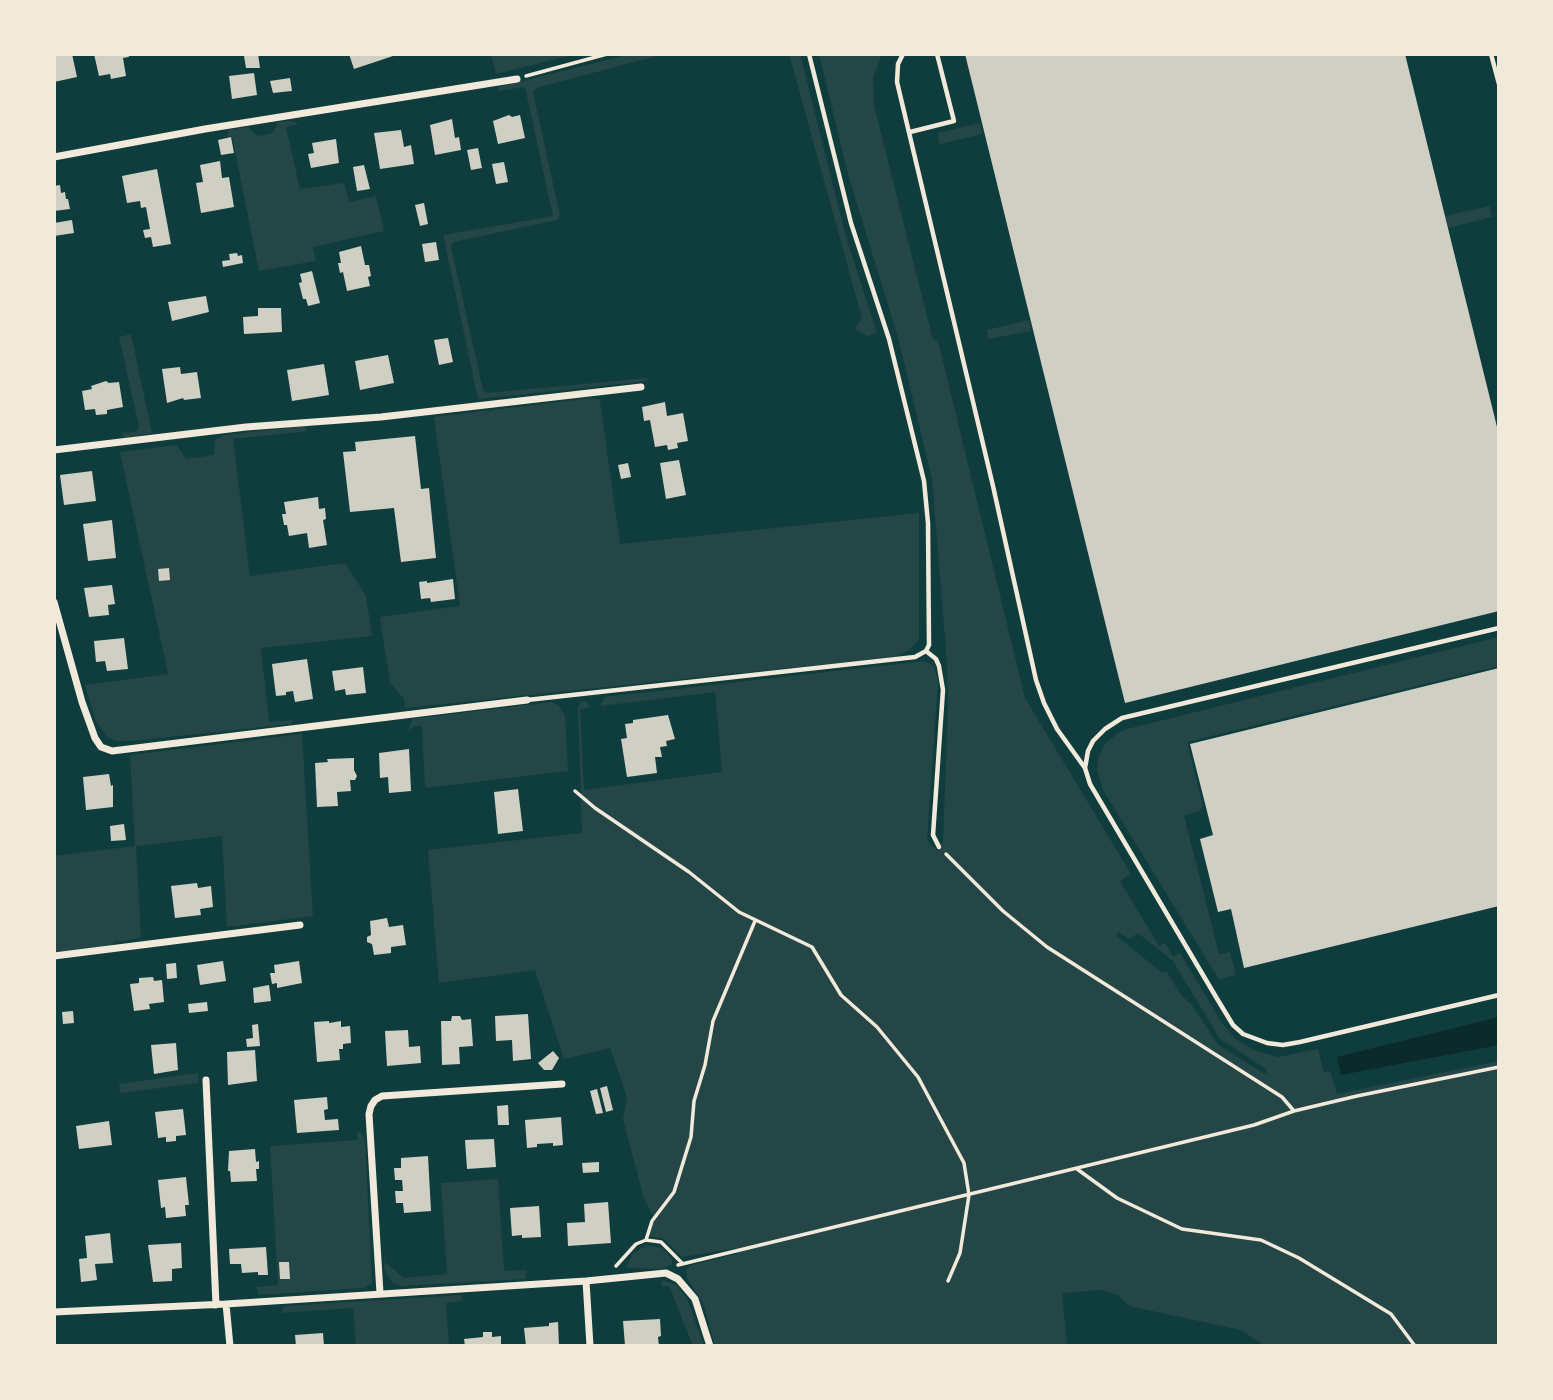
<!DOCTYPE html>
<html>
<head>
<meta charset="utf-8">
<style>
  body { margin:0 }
  #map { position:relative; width:1553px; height:1400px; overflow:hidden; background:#0f3d3e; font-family:Mulish,sans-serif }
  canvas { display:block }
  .frame { position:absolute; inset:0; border:56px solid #f1e9da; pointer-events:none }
</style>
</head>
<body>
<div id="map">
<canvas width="1553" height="1400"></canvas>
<div class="frame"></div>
</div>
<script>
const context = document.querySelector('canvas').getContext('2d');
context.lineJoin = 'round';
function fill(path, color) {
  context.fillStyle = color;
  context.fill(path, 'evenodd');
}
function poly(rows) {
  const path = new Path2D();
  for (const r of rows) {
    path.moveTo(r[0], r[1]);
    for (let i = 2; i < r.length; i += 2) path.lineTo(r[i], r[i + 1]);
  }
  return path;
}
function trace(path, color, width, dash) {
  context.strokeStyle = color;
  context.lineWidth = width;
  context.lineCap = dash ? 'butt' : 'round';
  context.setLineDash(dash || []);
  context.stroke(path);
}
fill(poly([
  [491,54,576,54,496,74],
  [631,54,664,54,536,88,533,92,560,216,557,220,453,242,451,247,483,390,487,393,647,378,648,381,478,399,443,235,553,216,525,87,498,91,498,87],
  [789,54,800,54,846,237,877,333,867,336,855,329,862,318],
  [819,54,882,54,873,77,874,105,933,340,938,341,1025,698,1131,874,1120,881,1159,946,1165,943,1173,957,1180,953,1222,1023,1236,1039,1253,1050,1278,1057,1318,1049,1324,1072,1330,1071,1337,1094,1499,1061,1499,1346,1265,1346,1241,1330,1129,1306,1118,1295,1101,1290,1062,1293,1067,1346,715,1346,704,1305,687,1278,686,1270,691,1265,737,1254,736,1248,682,1257,664,1239,649,1236,651,1226,657,1218,651,1213,643,1195,623,1119,627,1097,610,1048,564,1059,535,970,439,983,428,850,582,833,578,708,581,702,586,701,590,707,580,709,584,790,722,772,715,692,601,706,604,697,924,661,934,666,938,681,927,840,937,851,943,842,948,707,947,663,932,479,899,341,848,174],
  [1119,932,1129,939,1138,933,1173,961,1220,1039,1266,1069,1268,1076,1218,1045,1192,1005,1181,995,1167,972,1163,973,1116,936],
  [291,121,299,124,286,127,300,189,344,183,349,202,376,196,384,231,313,247,316,261,259,271,232,136,227,137,229,130,248,127,258,136,273,133,278,122],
  [980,123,982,134,941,144,939,143,938,133],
  [1490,206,1492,217,1448,228,1445,216],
  [1029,320,1031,331,988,339,987,330],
  [131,334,152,433,124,438,121,430,124,433,135,432,139,427,119,337],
  [592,398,603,400,600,401,620,544,919,513,919,639,909,650,895,657,405,708,404,699,390,683,380,617,460,606,434,417],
  [303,426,308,431,233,439,250,576,345,563,366,596,372,636,261,648,269,722,294,720,291,724,131,741,116,741,106,736,95,719,85,685,168,674,120,452,177,445,186,459,214,455,215,440,225,435],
  [1499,637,1499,666,1187,742,1203,807,1198,811,1184,816,1219,954,1230,952,1236,975,1220,979,1218,978,1103,790,1097,769,1098,759,1104,745,1118,733,1127,729],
  [552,702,559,706,565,715,568,771,425,788,422,726,415,726,408,731,412,719],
  [302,734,313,916,227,927,222,836,136,846,141,938,115,942,110,947,54,952,54,856,135,846,130,755],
  [198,1073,199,1083,120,1093,119,1084],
  [357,1131,362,1133,365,1138,372,1283,364,1288,259,1295,256,1287,278,1285,270,1146,357,1140],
  [498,1179,504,1271,527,1270,525,1279,401,1286,392,1282,384,1269,386,1252,386,1263,404,1278,447,1274,441,1183],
  [646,1245,662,1248,672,1259,672,1265,661,1269,626,1268,632,1255],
  [661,1280,676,1285,687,1298,704,1346,693,1346,669,1286,662,1287],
  [461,1295,463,1301,446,1303,449,1346,356,1346,353,1308,281,1313,285,1306]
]), '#244646');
fill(poly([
  [1499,1017,1499,1045,1341,1075,1337,1057]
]), '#0a2a2b');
fill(poly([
  [54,54,72,54,77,77,54,82],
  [94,54,128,54,129,57,123,58,126,76,111,79,110,74,99,76],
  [258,54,260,68,246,68,244,56],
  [349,54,392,54,393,56,354,69],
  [965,54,1405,54,1499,435,1499,611,1125,703],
  [254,73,257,95,232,99,229,76],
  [290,78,292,91,273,93,270,81],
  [509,115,512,117,520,115,525,138,498,144,493,121],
  [452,119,455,138,459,137,461,150,435,155,430,125],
  [401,130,404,147,411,145,414,164,380,169,374,133],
  [231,137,234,153,221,155,218,140],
  [336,139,339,163,311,168,308,154,314,153,312,143],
  [478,148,482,168,471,170,467,150],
  [220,161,222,178,229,177,234,207,201,213,196,183,203,182,200,165],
  [504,162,508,182,496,184,492,164],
  [364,165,370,189,357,191,353,167],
  [157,169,171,244,153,247,151,237,145,238,143,230,150,229,146,207,141,208,140,201,127,203,122,176],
  [60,185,61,193,65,192,66,199,68,199,70,209,54,211,54,186],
  [424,203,428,224,420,226,415,205],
  [72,220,74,233,54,236,54,223],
  [436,242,439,260,425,262,422,244],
  [361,246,365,265,369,265,371,276,368,277,370,286,347,291,343,272,340,273,338,263,341,263,339,252],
  [237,253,238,256,242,255,243,263,223,267,222,261,230,260,229,254],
  [312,271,320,303,308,306,306,299,303,299,299,283,302,282,300,274],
  [206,296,209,312,172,321,168,302],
  [258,308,281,308,282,332,244,334,243,317,258,316],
  [448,338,453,362,439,365,434,340],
  [388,355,394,383,360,390,355,361],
  [324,364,329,395,292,401,287,370],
  [180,367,181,374,197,372,201,398,184,400,183,398,167,403,162,369],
  [106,381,109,383,119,382,123,407,107,410,107,414,96,415,95,409,85,410,82,391,92,389,91,386],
  [665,402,667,416,683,413,688,441,677,443,678,448,668,450,667,445,655,447,650,420,644,421,642,407],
  [415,436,421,489,429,488,436,558,401,562,394,508,350,512,343,452,356,451,355,442],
  [679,460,686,495,666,499,660,463],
  [628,463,631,477,621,479,618,465],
  [92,471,96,501,64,505,60,475],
  [318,497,319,509,325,508,326,519,323,520,327,545,309,548,307,533,289,536,287,525,284,525,282,514,286,514,284,502],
  [112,520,116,558,88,561,83,524],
  [169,568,170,580,159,581,158,569],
  [453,579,455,599,431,602,430,598,421,599,419,582,427,581,427,583],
  [112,585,115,604,108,605,109,615,89,617,84,588],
  [124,638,128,669,107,671,105,661,96,662,94,641],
  [307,659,313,699,295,702,293,691,286,692,286,695,276,696,272,664],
  [363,667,366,693,346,695,345,689,335,691,332,671],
  [1499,668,1499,906,1244,968,1231,909,1218,912,1200,839,1213,835,1190,744],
  [668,715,675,739,666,741,667,746,660,747,662,757,655,757,657,773,627,777,621,739,627,738,625,724,633,723,633,720],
  [409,749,411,791,389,793,388,777,380,778,379,753],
  [354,758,354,770,357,776,355,780,350,780,351,791,337,792,338,806,317,807,315,763,328,762,327,759],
  [109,774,111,786,113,785,113,807,86,810,83,777],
  [518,789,523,831,498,834,494,792],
  [124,824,126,840,111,841,110,826],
  [197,883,198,888,211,886,213,907,200,909,201,915,175,918,171,886],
  [387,918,389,927,403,925,406,945,391,947,391,953,374,955,372,944,367,942,367,937,371,935,370,921],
  [223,961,226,981,200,985,197,965],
  [299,961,302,983,277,988,277,983,272,984,270,973,275,973,274,965],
  [176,963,177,978,167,979,166,964],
  [153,977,154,981,162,980,164,1002,149,1004,150,1009,134,1011,130,984,139,983,139,978],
  [269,985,271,1001,254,1003,253,988],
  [207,1002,208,1011,189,1013,188,1004],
  [73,1011,74,1023,63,1024,62,1012],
  [528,1014,531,1059,513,1061,512,1040,496,1041,495,1016],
  [452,1016,460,1016,462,1020,471,1019,473,1046,459,1047,460,1064,442,1065,441,1021,451,1021],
  [329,1021,329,1023,341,1021,341,1027,350,1026,351,1043,343,1044,343,1049,339,1049,340,1060,317,1062,314,1022],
  [258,1024,260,1046,247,1047,246,1039,253,1038,252,1025],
  [408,1030,409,1047,420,1046,421,1063,387,1066,385,1031],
  [176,1043,178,1070,154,1074,151,1045],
  [255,1050,257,1081,228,1085,227,1052],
  [553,1051,559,1058,552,1070,544,1070,538,1063],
  [607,1086,613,1110,606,1112,600,1088],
  [597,1089,603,1113,596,1114,590,1091],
  [327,1097,328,1109,324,1110,325,1120,338,1119,339,1130,297,1133,294,1100],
  [508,1105,509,1125,498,1125,497,1106],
  [183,1109,186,1135,176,1136,176,1141,166,1142,166,1137,158,1138,155,1112],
  [561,1117,563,1145,553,1146,553,1143,537,1144,537,1147,527,1148,525,1120],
  [109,1121,112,1145,79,1149,76,1126],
  [494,1139,496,1167,467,1169,465,1140],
  [255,1149,256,1162,259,1161,259,1169,256,1169,257,1181,231,1182,230,1171,228,1171,229,1151],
  [428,1156,431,1211,404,1213,403,1203,396,1203,395,1191,403,1191,402,1180,395,1180,394,1168,401,1168,401,1158],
  [599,1162,599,1172,583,1173,582,1163],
  [186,1177,189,1205,185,1205,186,1216,166,1218,165,1207,161,1208,158,1180],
  [608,1202,611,1243,568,1246,567,1223,585,1222,584,1204],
  [539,1206,541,1237,522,1238,522,1235,512,1236,510,1208],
  [110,1233,113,1263,95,1264,97,1280,81,1282,79,1259,87,1258,85,1236],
  [181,1243,182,1268,172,1269,172,1281,153,1282,148,1245],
  [266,1247,268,1275,258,1275,258,1272,242,1273,241,1264,230,1264,229,1249],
  [279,1262,289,1262,290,1279,280,1279],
  [660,1319,661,1336,658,1337,659,1346,625,1346,623,1321],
  [558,1322,559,1346,526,1346,524,1328,549,1326,549,1323],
  [483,1332,492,1332,492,1337,501,1336,501,1346,465,1346,464,1339,483,1337],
  [323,1333,324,1346,296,1346,295,1335]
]), '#cfcfc3');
trace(poly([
  [526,76,607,54],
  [575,791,595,808,689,872,739,912,812,947,841,995,877,1027,918,1077,964,1163,969,1195,960,1253,948,1281],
  [946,854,1003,911,1047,947,1282,1097,1294,1111],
  [1077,1169,1117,1198,1182,1229,1261,1240,1299,1258,1391,1314,1415,1346],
  [646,1240,652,1221,674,1192,691,1137,694,1101,705,1065,713,1021,755,921],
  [678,1265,1254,1125,1294,1111,1357,1096,1499,1067],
  [616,1266,636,1244,646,1240,661,1242,682,1263]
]), '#f1e9da', 3.5);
trace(poly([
  [903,54,898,64,897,82,993,486,1036,680,1044,703,1057,729,1085,768],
  [1491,54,1499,84],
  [910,132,954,121,937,54],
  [1499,628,1122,718,1105,729,1093,741,1088,751,1085,768,1090,784,1216,997,1233,1025,1243,1034,1267,1043,1283,1045,1300,1042,1499,995],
  [926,651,936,659,939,666,943,690,933,835,939,847],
  [527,700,915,657,926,651,929,645,928,523,924,481,889,339,851,223,809,54]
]), '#f1e9da', 4.5);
trace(poly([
  [54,157,205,129,517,79],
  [54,450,246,427,381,417,641,387],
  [54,602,82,702,95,738,101,747,112,751,527,700],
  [54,956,300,925],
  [206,1080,216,1305],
  [586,1281,590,1346],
  [380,1293,369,1114,371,1106,375,1100,382,1096,562,1084],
  [226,1304,230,1346],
  [54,1312,226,1304,586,1281,666,1273,678,1279,695,1299,710,1346]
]), '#f1e9da', 7);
</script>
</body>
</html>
